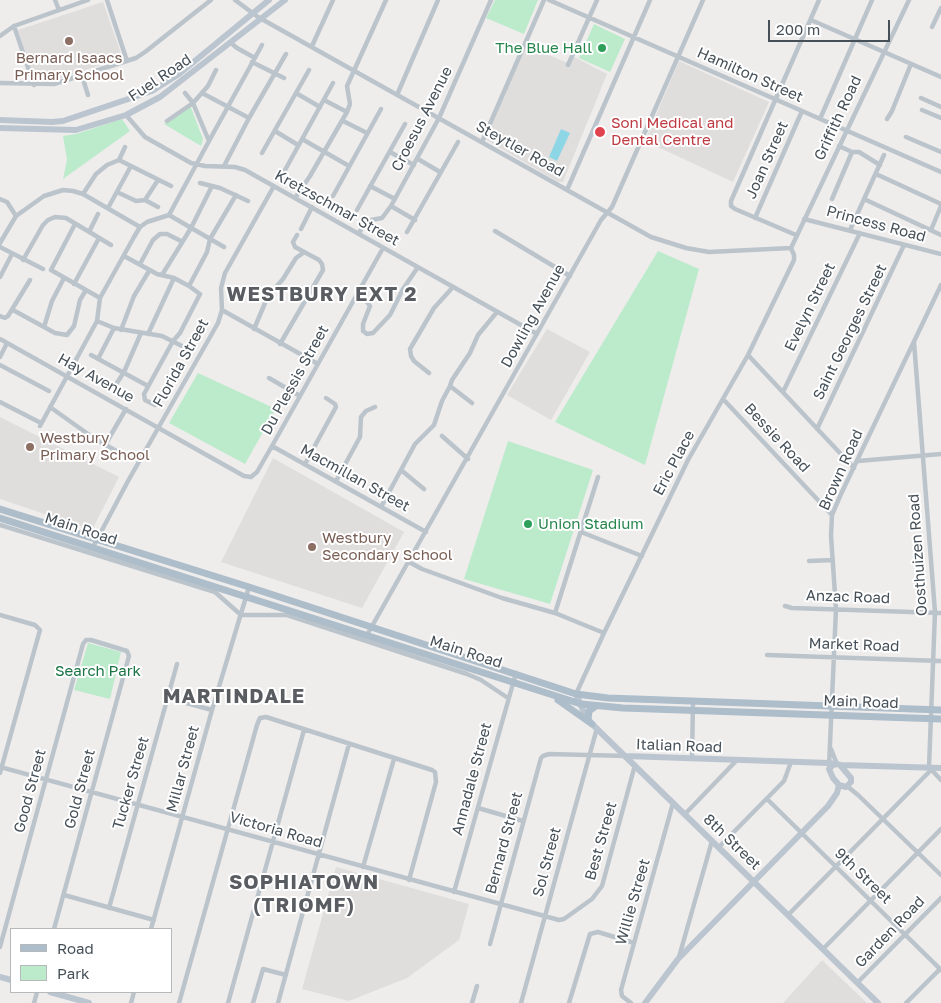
<!DOCTYPE html>
<html>
<head>
<meta charset="utf-8">
<style>
  body { margin:0 }
  #map { position:relative; width:941px; height:1003px; overflow:hidden; background:#efecec; font-family:"Golos Text",sans-serif }
  canvas { display:block }
  .legend { position:absolute; left:10px; top:928px; width:162px; height:65px; box-sizing:border-box; background:#fff; border:1px solid #b5b9bc; margin:0; padding:6px 9px; list-style:none; font-size:15px; color:#465058 }
  .legend li { display:flex; align-items:center; gap:10px; height:25px }
  .legend b { width:25px; border:1px solid #b5b9bc }
  .scale { position:absolute; left:768px; top:20px; width:122px; height:22px; box-sizing:border-box; border:2px solid #465058; border-top:0; padding-left:6px; font-size:15px; line-height:18px; white-space:nowrap; color:#465058; -webkit-text-stroke:4px #fff; paint-order:stroke }
</style>
</head>
<body>
<div id="map">
<canvas width="941" height="1003"></canvas>
<ul class="legend">
<li><b style="height:6px;background:#adbdca"></b>Road</li>
<li><b style="height:14px;background:#bcebcc"></b>Park</li>
</ul>
<div class="scale">200 m</div>
</div>
<script>
const context = document.querySelector('canvas').getContext('2d');
context.lineJoin = 'round';
function fill(path, color) {
  context.fillStyle = color;
  context.fill(path, 'evenodd');
}
function poly(rows) {
  const path = new Path2D();
  for (const r of rows) {
    path.moveTo(r[0], r[1]);
    for (let i = 2; i < r.length; i += 2) path.lineTo(r[i], r[i + 1]);
  }
  return path;
}
function trace(path, color, width, dash) {
  context.strokeStyle = color;
  context.lineWidth = width;
  context.lineCap = dash ? 'butt' : 'round';
  context.setLineDash(dash || []);
  context.stroke(path);
}
function label(font, color, halo, rows, align = 'center') {
  context.font = font + ' "Golos Text",sans-serif';
  context.lineWidth = 4;
  context.setLineDash([]);
  context.textBaseline = 'middle';
  context.strokeStyle = halo;
  context.fillStyle = color;
  for (const [text, x, y, turn = 0] of rows) {
    context.save();
    context.translate(x, y);
    context.rotate((+turn || 0) * Math.PI / 180);
    context.textAlign = isNaN(turn) ? turn : align;
    if (halo) context.strokeText(text, 0, 0);
    context.fillText(text, 0, 0);
    context.restore();
  }
}
fill(poly([
  [103,2,120,51,119,59,46,83,33,76,18,30],
  [525,45,570,64,574,57,607,74,563,182,558,182,485,139],
  [679,61,769,102,733,182,645,141],
  [547,329,590,352,551,420,507,395],
  [0,417,119,477,92,530,0,499],
  [273,458,404,532,362,608,221,562],
  [336,867,469,904,459,940,407,978,349,1001,302,989],
  [822,960,867,1003,783,1003]
]), '#e0dddd');
fill(poly([
  [495,0,538,0,524,34,486,18],
  [594,24,625,39,610,72,579,58],
  [190,105,203,139,201,146,164,124],
  [122,119,130,131,63,179,67,160,63,136,76,134],
  [658,251,699,269,645,465,555,422],
  [198,373,276,409,245,464,169,423],
  [508,441,593,470,550,604,464,579],
  [88,643,121,652,110,699,74,690]
]), '#bcebcc');
fill(poly([
  [561,129,570,133,557,161,549,157]
]), '#8cd6e6');
trace(poly([
  [55,0,59,10],
  [107,0,127,61],
  [235,0,258,17,651,237,686,248,709,252,791,248],
  [549,0,941,172],
  [811,20,941,77],
  [14,26,34,85],
  [932,27,941,8],
  [0,36,14,26,88,0],
  [231,43,237,48,255,58],
  [312,46,333,0],
  [252,62,284,78],
  [568,65,597,0],
  [82,76,88,95],
  [0,83,54,84,136,58,145,52,211,0],
  [202,93,249,118],
  [296,93,320,107],
  [397,95,438,0],
  [921,98,941,107],
  [324,100,347,112],
  [922,110,941,118],
  [126,115,145,137,191,163,205,166,235,167,245,170,537,334],
  [820,119,872,0],
  [887,119,892,111,911,64],
  [167,121,193,103,208,86,216,70],
  [343,121,367,133],
  [275,131,298,145],
  [906,137,941,152],
  [302,139,349,166],
  [209,141,262,45],
  [482,142,544,0],
  [839,146,852,152],
  [390,152,414,165],
  [262,153,309,70],
  [418,159,440,172],
  [119,160,171,186],
  [224,166,249,118,286,54],
  [285,170,333,83],
  [876,174,941,204],
  [200,183,220,188,248,201],
  [370,186,395,199],
  [567,190,650,0],
  [117,192,136,201,145,200,158,207],
  [83,194,96,174,107,165,119,160,125,147],
  [333,196,381,109],
  [295,198,310,176,347,112,350,104,347,86,386,0],
  [0,199,7,202,16,216],
  [832,199,852,152,859,152,880,165],
  [864,199,941,235],
  [145,200,158,180],
  [391,206,415,220],
  [108,208,131,166],
  [357,210,405,124],
  [169,215,224,247],
  [755,218,802,111],
  [804,219,941,254],
  [75,224,51,270,100,298],
  [301,229,312,207],
  [850,230,884,155],
  [931,230,941,206],
  [495,231,570,276],
  [89,232,98,214],
  [407,232,458,142],
  [359,233,366,221,382,218,391,206,439,118,491,0],
  [796,235,735,209,731,206,731,201,819,0],
  [0,243,16,216,44,196,63,190,73,191,83,194,140,227],
  [0,247,43,269],
  [791,248,909,0],
  [124,256,157,274,174,278,189,286,200,294,180,333,173,341,144,394,145,400,155,405],
  [23,260,43,225,48,220,55,217,66,218,111,245],
  [140,264,153,240,160,234,167,234,181,241],
  [162,275,191,228,212,186],
  [0,277,12,254],
  [74,284,99,238],
  [189,286,207,252,210,239,236,195],
  [357,296,367,302,370,306,363,324,363,331,367,334,373,333,390,315,403,289,418,267],
  [13,310,55,333,67,335,74,326,80,300,86,290],
  [222,310,318,364],
  [0,316,5,318,8,316,30,280],
  [97,321,114,328,162,336,188,349],
  [44,327,52,301,64,278],
  [254,329,268,296,283,279,296,258,303,253],
  [121,330,134,296,149,271],
  [148,334,174,278],
  [0,339,244,476,251,477,257,472,272,446,383,248],
  [914,342,935,612,929,767,941,780],
  [280,344,323,270,322,264,319,260,295,247,293,242,297,235],
  [91,355,148,386],
  [748,355,854,468],
  [0,357,7,343],
  [98,359,114,328],
  [0,365,49,391],
  [429,373,414,361,411,356,410,349,434,308,453,287],
  [269,378,300,396],
  [115,386,124,372,141,333],
  [783,392,860,233],
  [723,399,832,515],
  [0,402,41,423],
  [472,403,450,386,452,380,470,353,478,335,497,312],
  [50,407,95,439,129,458],
  [40,426,97,321,100,298,134,237,140,227,147,222,169,215,209,141,193,103,185,93],
  [817,429,904,245],
  [442,436,468,459],
  [105,445,126,409],
  [272,446,426,532],
  [858,461,941,454],
  [305,464,336,407,335,404,326,398],
  [401,470,424,489],
  [336,481,360,437,361,417,366,411,375,407],
  [381,507,415,444,434,425,442,401,450,386],
  [0,525,215,592,241,615,287,615,467,674,481,680,508,698],
  [581,532,642,556],
  [93,547,128,481,218,323,222,310,221,288,225,273,274,186],
  [809,561,833,560],
  [409,562,422,569,502,598,555,613,604,633],
  [785,606,792,608,941,613],
  [555,613,598,477],
  [0,615,35,625,40,630,0,773],
  [367,635,601,220,612,207,703,0],
  [767,655,941,661],
  [576,694,604,633,688,460,748,355,794,260,794,255,791,248],
  [168,698,212,710],
  [831,749,837,764],
  [692,759,693,701],
  [829,766,836,609,831,536,832,515,841,494,941,285],
  [0,767,559,920,564,919,592,899,602,886,635,765],
  [847,786,858,795,941,875],
  [767,799,941,970],
  [478,808,523,821],
  [685,814,737,760],
  [719,847,784,781,791,762],
  [363,867,394,759],
  [454,892,516,673],
  [64,895,154,920],
  [109,908,177,664],
  [788,915,931,770],
  [151,929,212,710,249,587],
  [490,944,541,758,543,756,549,754,626,756],
  [0,947,83,644,86,640,91,640,127,651,129,656,54,929],
  [823,949,941,829],
  [679,957,712,841],
  [857,983,941,898],
  [34,1003,37,992],
  [131,1003,134,992],
  [179,1003,257,725,260,718,266,717,432,770,435,772,436,782,409,880],
  [228,1003,304,730],
  [253,1003,263,969,286,975],
  [278,1003,349,744],
  [472,1003,477,986],
  [521,1003,597,728],
  [569,1003,590,934,598,932,634,943],
  [631,1003,622,996,621,990,673,803],
  [906,1003,940,969]
]), '#bbc4cb', 4.5);
trace(poly([
  [0,120,52,122,63,121,152,91,179,74,269,0],
  [0,128,76,130,126,115,160,97,285,0],
  [576,694,585,715,592,724,878,1003],
  [626,756,829,763,835,764],
  [840,765,851,778,851,782,846,787,839,785,833,778,829,769,833,765,837,764,840,765,941,768],
  [0,977,11,980],
  [50,992,89,1003],
  [645,1003,678,959,828,806,837,793,839,785]
]), '#bbc5cf', 6);
trace(poly([
  [0,509,249,587,576,694,608,698,941,710],
  [0,518,581,704,623,708,941,719],
  [558,700,592,724],
  [588,719,589,711,596,706]
]), '#adbdca', 7);
for (const [x, y, r, color] of [
  [69,41,5,"#8d6e63"],
  [602,48,5,"#2e9e5b"],
  [600,132,6,"#e0444e"],
  [30,447,5,"#8d6e63"],
  [528,524,5,"#2e9e5b"],
  [312,547,5,"#8d6e63"]
]) {
  const dot = new Path2D();
  dot.arc(x, y, r, 0, 2 * Math.PI);
  context.fillStyle = color;
  context.fill(dot);
  trace(dot, '#fff', 2);
}
label('15px', '#27864d', '#fff', [
  ["The Blue Hall",592,48],
  ["Union Stadium",538,524,"left"]
], 'right');
label('15px', '#785e54', '#fff', [
  ["Bernard Isaacs",69,58,"center"],
  ["Primary School",69,75,"center"],
  ["Westbury",40,438],
  ["Primary School",40,455],
  ["Westbury",322,538],
  ["Secondary School",322,555]
], 'left');
label('15px', '#465058', '#fff', [
  ["Hamilton Street",750,75,24],
  ["Fuel Road",160,78,-34],
  ["Griffith Road",838,118,-65],
  ["Croesus Avenue",422,119,-63],
  ["Steytler Road",520,149,29],
  ["Joan Street",767,160,-66],
  ["Kretzschmar Street",337,208,29],
  ["Princess Road",876,224,15],
  ["Evelyn Street",810,307,-64],
  ["Dowling Avenue",533,316,-61],
  ["Saint Georges Street",850,332,-64],
  ["Florida Street",181,363,-61],
  ["Hay Avenue",96,378,29],
  ["Du Plessis Street",295,380,-61],
  ["Bessie Road",777,438,47],
  ["Eric Place",674,463,-62],
  ["Brown Road",841,470,-66],
  ["Macmillan Street",355,478,29],
  ["Main Road",81,529,18],
  ["Oosthuizen Road",918,555,-94],
  ["Anzac Road",848,597,2],
  ["Market Road",854,645,2],
  ["Main Road",466,652,18],
  ["Main Road",861,702,2],
  ["Italian Road",679,746,2],
  ["Millar Street",183,769,-75],
  ["Annadale Street",472,779,-75],
  ["Tucker Street",131,783,-74],
  ["Gold Street",80,789,-75],
  ["Good Street",30,791,-75],
  ["Victoria Road",276,830,16],
  ["Best Street",601,841,-74],
  ["8th Street",732,842,44],
  ["Bernard Street",504,843,-75],
  ["Sol Street",547,862,-75],
  ["9th Street",863,876,44],
  ["Willie Street",633,902,-74],
  ["Garden Road",890,932,-46]
]);
label('15px', '#be3a42', '#fff', [
  ["Soni Medical and",611,123],
  ["Dental Centre",611,140]
], 'left');
label('15px', '#1c7445', '#fff', [
  ["Search Park",98,671]
]);
context.letterSpacing = '1px';
label('bold 20px', '#595d61', '#fff', [
  ["WESTBURY EXT 2",322,295],
  ["MARTINDALE",234,697],
  ["SOPHIATOWN",304,883],
  ["(TRIOMF)",304,906]
]);
context.letterSpacing = '0px';
</script>
</body>
</html>
